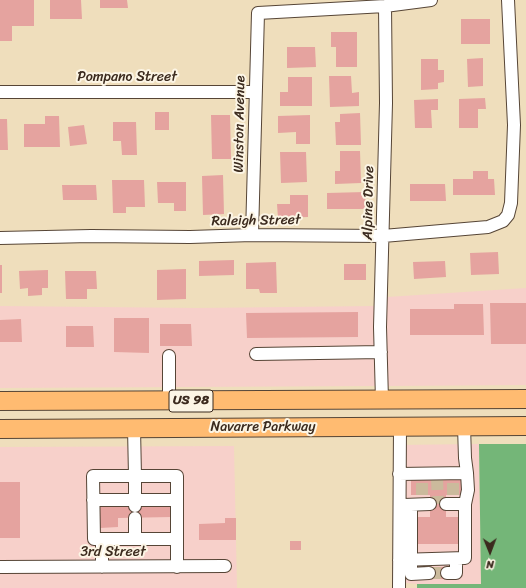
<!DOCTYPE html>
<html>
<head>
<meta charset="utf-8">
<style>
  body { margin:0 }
  #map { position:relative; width:526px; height:588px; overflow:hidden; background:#efdebc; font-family:Sriracha,sans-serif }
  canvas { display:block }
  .north { position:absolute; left:470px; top:532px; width:40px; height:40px; -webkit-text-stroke:3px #fcf5e5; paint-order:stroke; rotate:179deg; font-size:11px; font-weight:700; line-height:16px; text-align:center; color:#3b2a1e }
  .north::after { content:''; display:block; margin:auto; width:14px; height:18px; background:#3b2a1e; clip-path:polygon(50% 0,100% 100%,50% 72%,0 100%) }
</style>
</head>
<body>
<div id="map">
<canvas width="526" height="588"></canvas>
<div class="north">N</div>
</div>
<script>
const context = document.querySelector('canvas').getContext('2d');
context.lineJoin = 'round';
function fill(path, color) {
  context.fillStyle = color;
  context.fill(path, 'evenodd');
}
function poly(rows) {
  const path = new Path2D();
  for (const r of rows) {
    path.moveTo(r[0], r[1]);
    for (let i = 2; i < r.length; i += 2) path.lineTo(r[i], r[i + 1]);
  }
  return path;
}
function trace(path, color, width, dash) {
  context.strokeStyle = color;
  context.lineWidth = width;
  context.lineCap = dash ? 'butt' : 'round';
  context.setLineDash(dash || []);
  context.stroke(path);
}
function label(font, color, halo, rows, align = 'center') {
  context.font = font + ' Sriracha,sans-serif';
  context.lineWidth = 4;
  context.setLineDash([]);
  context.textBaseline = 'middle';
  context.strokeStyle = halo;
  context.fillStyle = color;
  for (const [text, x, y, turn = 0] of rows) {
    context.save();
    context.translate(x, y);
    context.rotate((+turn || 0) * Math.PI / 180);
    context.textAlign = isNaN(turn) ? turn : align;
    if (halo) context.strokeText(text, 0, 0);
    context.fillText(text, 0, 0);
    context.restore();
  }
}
fill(poly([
  [526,288,526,385,388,386,386,327,387,297],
  [0,306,197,308,375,306,376,386,0,388],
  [479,444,481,585,417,584,396,582,396,445],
  [234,446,237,588,0,588,0,573,231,572,230,560,0,561,0,447]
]), '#f7d0ca');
fill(poly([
  [479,444,526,444,526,588,417,588,417,584,481,584]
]), '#74b678');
fill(poly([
  [0,0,34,0,34,26,12,26,12,41,0,41],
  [50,0,81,0,82,19,50,19],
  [100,0,127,0,128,8,100,8],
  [461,19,490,19,490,44,461,44],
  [331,32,357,32,357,67,336,67,336,47,331,47],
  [287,47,315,47,316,67,287,68],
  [483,58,483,86,468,87,467,59],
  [421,59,438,59,438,70,444,70,444,82,438,83,438,89,421,90],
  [329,76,351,76,352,93,359,92,359,106,330,107],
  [288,77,312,77,312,106,280,106,280,92,288,92],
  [485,98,486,109,478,109,478,128,459,128,459,99],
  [438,99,438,110,431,110,432,128,415,128,414,100],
  [155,112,169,112,169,130,155,130],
  [360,113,361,145,336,145,335,122,340,122,340,114],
  [211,115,230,115,231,159,212,159],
  [310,115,310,144,296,144,296,132,278,133,278,116],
  [45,116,59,116,60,147,24,147,24,124,45,124],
  [0,119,7,119,8,150,0,150],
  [113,122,136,122,137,155,122,155,121,141,113,141],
  [84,125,87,144,70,146,68,127],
  [340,151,360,151,361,183,335,184,335,171,340,171],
  [280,152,306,152,307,182,281,183],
  [473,171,488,171,488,179,494,179,495,195,453,195,453,179,473,179],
  [223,175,224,214,203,215,202,176],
  [112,180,144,180,145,207,126,207,126,213,113,213],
  [157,182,186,182,186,211,174,211,174,203,158,203],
  [410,184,445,184,446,201,410,201],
  [62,185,96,185,97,200,63,200],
  [365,192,366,209,327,209,327,193],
  [290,195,308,195,308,217,278,218,277,204,290,204],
  [498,252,499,274,471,275,470,253],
  [234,260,234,275,199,276,199,261],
  [445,261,446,277,414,279,413,262],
  [276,262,277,293,260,293,259,289,246,289,246,263],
  [344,264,366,264,366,280,344,280],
  [0,265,2,265,2,293,0,293],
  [186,269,186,299,157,300,157,270],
  [48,270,48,288,42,288,42,295,28,296,28,288,20,289,19,271],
  [65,271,96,271,97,289,87,289,87,299,66,299],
  [490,303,526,303,526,344,491,344],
  [454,304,483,304,484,335,410,335,410,309,454,309],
  [358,312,358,337,247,338,246,313],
  [114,318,149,318,149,353,114,352],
  [21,319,22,342,0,342,0,320],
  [160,324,191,324,192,346,160,346],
  [66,326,93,326,94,347,66,347],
  [411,478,466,478,466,495,446,495,446,517,459,517,459,544,418,544,418,517,430,517,430,495,411,495],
  [0,482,20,482,20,538,0,538],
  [172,505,172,517,118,518,118,527,100,528,99,506],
  [225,518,236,518,236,540,199,540,199,524,225,523],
  [290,541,301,541,301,550,290,550],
  [429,567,447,567,447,579,429,579]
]), '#e5a39f');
trace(poly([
  [437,478,438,504],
  [422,495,422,478],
  [453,495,453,478],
  [429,573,447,573]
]), '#cbba9c', 12, [12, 6]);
const minor = poly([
  [0,92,255,92],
  [252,235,258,13,385,6,431,0],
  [0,238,91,236,190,237,252,235,383,236,488,227,503,221,508,215,511,203,514,125,508,0],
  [256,354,381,352],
  [382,400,380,327,386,103,385,6],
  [169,401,169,356],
  [464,426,465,458,467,473],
  [134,428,135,476,177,476,177,567],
  [93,500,177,500],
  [446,504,465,504],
  [404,505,430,504],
  [411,505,411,574,429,573],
  [135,506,135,476,93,476,94,539,177,539],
  [135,518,135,539],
  [399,560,465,558,465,504,468,490,467,473,399,474],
  [0,567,225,566],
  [102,567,102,539],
  [447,573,456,573,456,559],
  [399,588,400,427]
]);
const highway = poly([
  [0,401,526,399],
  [0,429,526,426]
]);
trace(minor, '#564536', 14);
trace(highway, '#564536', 20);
trace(minor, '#fff', 12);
trace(highway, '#ffbb71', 18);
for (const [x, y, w] of [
  [191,401,44]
]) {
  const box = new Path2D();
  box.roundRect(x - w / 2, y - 11, w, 22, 3);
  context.fillStyle = '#fcf5e5';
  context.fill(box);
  trace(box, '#3b2a1e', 1);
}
label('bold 13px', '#3b2a1e', null, [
  ["US 98",191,401]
]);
label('14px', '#3b2a1e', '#fcf5e5', [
  ["Pompano Street",127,77],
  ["Winston Avenue",240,124,-89],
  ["Alpine Drive",369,203,-89],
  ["Raleigh Street",256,221,-1],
  ["Navarre Parkway",263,427],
  ["3rd Street",113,552]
]);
</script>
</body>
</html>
